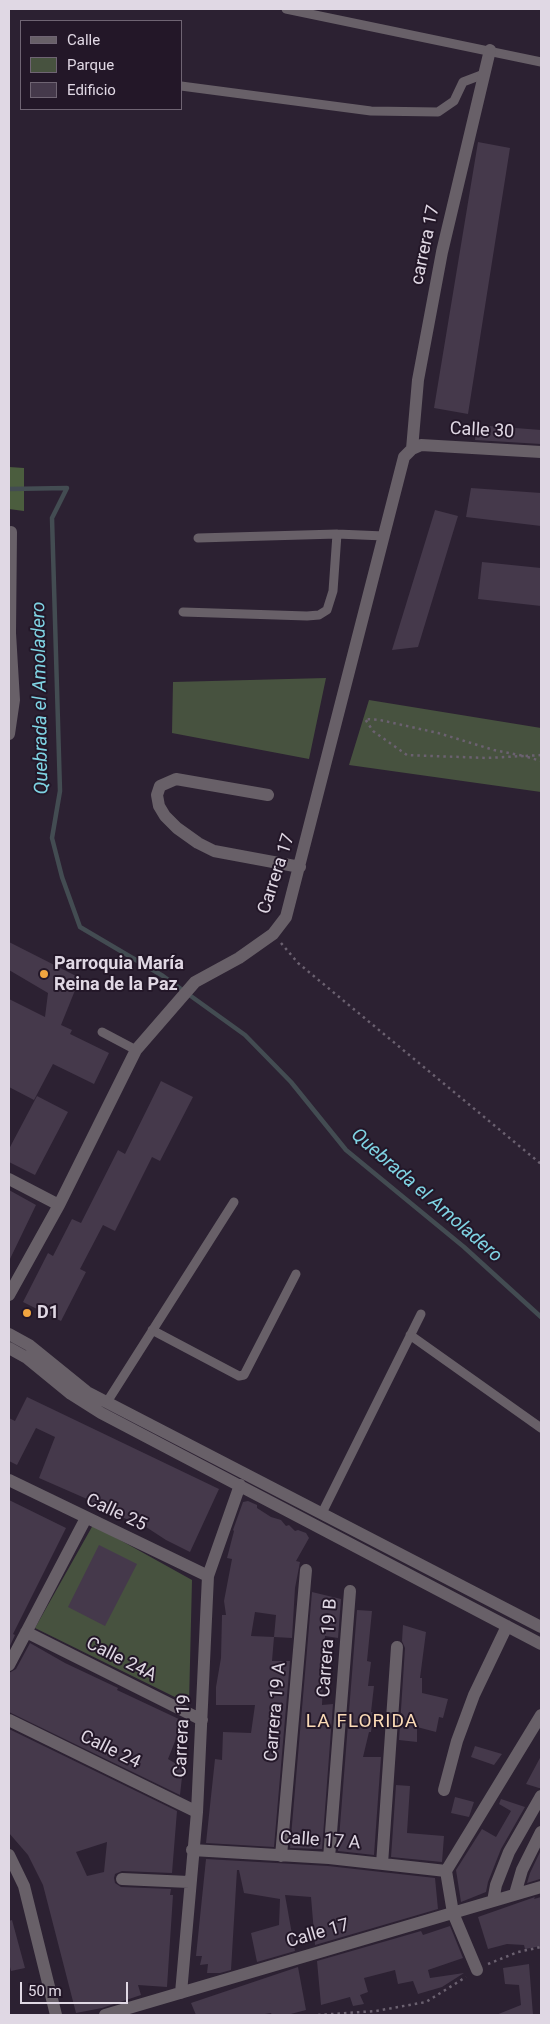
<!DOCTYPE html>
<meta charset="utf-8">
<style>
body{margin:0}
#map{position:relative;width:550px;height:2024px;overflow:hidden;background:#2c2132;font-family:Roboto,sans-serif}
canvas{display:block}
.frame{position:absolute;inset:0;border:10px solid #e0d8e4;pointer-events:none}
.legend{position:absolute;left:20px;top:20px;width:162px;height:90px;box-sizing:border-box;background:#231728;border:1px solid #6f6473;margin:0;padding:6px 9px;list-style:none;font-size:15px;color:#e0d8e4}
.legend li{display:flex;align-items:center;gap:10px;height:25px}
.legend b{width:25px;border:1px solid #6f6473}
.scale{position:absolute;left:20px;top:1982px;width:108px;height:22px;box-sizing:border-box;border:2px solid #e0d8e4;border-top:0;padding-left:6px;font-size:15px;line-height:18px;white-space:nowrap;color:#e0d8e4;-webkit-text-stroke:4px #231728;paint-order:stroke}
</style>
<div id="map">
<canvas width="550" height="2024"></canvas>
<div class="frame"></div>
<ul class="legend">
<li><b style="height:6px;background:#686068"></b>Calle</li>
<li><b style="height:14px;background:#47523f"></b>Parque</li>
<li><b style="height:14px;background:#45394b"></b>Edificio</li>
</ul>
<div class="scale">50 m</div>
</div>
<script>
const g = document.querySelector('canvas').getContext('2d');
g.lineJoin = 'round';
function paint(path, color) { g.fillStyle = color; g.fill(path, 'evenodd'); }
const toPath = rows => new Path2D(rows.map(r => 'M' + r).join(''));
function stroke(path, color, width, dash) { g.strokeStyle = color; g.lineWidth = width; g.lineCap = dash ? 'butt' : 'round'; g.setLineDash(dash || []); g.stroke(path); }
function drawText(font, color, halo, rows, align = 'center') {
  g.font = font + ' Roboto,sans-serif'; g.lineWidth = 4; g.setLineDash([]); g.textBaseline = 'middle'; g.strokeStyle = halo; g.fillStyle = color; for (const [text, x, y, turn = 0] of rows) {
    g.save(); g.translate(x, y); g.rotate((+turn || 0) * Math.PI / 180); g.textAlign = isNaN(turn) ? turn : align; if (halo) g.strokeText(text, 0, 0); g.fillText(text, 0, 0); g.restore();
  }
}
paint(toPath([
 [326,678,309,759,172,733,173,682],
 [369,700,541,728,541,792,349,765],
 [93,1525,192,1580,189,1704,35,1628]
]), '#47523f');
paint(toPath([
 [9,467,24,468,24,511,9,509]
]), '#4b5d3e');
stroke(toPath([
 [9,489,67,488,52,518,60,791,52,838,62,877,80,927,163,976,245,1035,291,1082,346,1150,464,1247,541,1317]
]), '#434c52', 4.5);
paint(toPath([
 [478,142,510,148,468,414,434,408],
 [477,425,541,430,541,444,475,440],
 [471,488,541,493,541,526,466,517],
 [435,510,458,516,418,647,392,650],
 [482,562,541,568,541,606,478,599],
 [9,942,80,978,61,1025,72,1030,70,1034,109,1053,94,1084,53,1064,34,1100,9,1087,9,999,45,1017,48,993,9,970],
 [161,1081,193,1097,160,1161,152,1157,115,1231,103,1225,80,1269,86,1272,61,1321,23,1302,48,1253,53,1256,72,1219,81,1223,118,1150,125,1154],
 [37,1096,68,1112,35,1175,9,1162,9,1149],
 [9,1190,36,1205,9,1261],
 [27,1397,219,1489,190,1552,166,1540,146,1527,102,1509,87,1499,39,1478,55,1437,36,1428,17,1465,9,1461,9,1418,15,1421],
 [9,1500,66,1528,13,1634,15,1635,9,1648],
 [248,1501,257,1505,257,1508,271,1517,281,1520,286,1526,289,1525,295,1531,298,1530,306,1533,309,1538,296,1561,300,1562,295,1588,292,1638,274,1637,272,1661,290,1661,274,1847,206,1843,215,1759,222,1760,223,1732,251,1733,255,1705,216,1705,216,1687,221,1658,222,1615,226,1615,224,1601,232,1559,227,1558,234,1531,233,1530,243,1502],
 [255,1612,276,1615,274,1637,251,1636],
 [99,1545,137,1564,105,1626,68,1607],
 [312,1592,341,1599,338,1638,325,1636,322,1705,333,1704,322,1849,290,1848],
 [357,1610,372,1611,367,1661,371,1662,368,1686,374,1686,371,1712,373,1712,371,1732,369,1732,363,1757,381,1757,374,1855,338,1851],
 [403,1625,426,1632,420,1678,422,1678,422,1693,448,1699,443,1718,439,1717,436,1732,417,1727,417,1742,399,1740,405,1648,402,1641],
 [30,1643,65,1663,118,1688,117,1690,183,1721,168,1759,183,1768,180,1795,9,1712,9,1673,16,1669],
 [9,1729,177,1811,172,1873,122,1871,115,1874,114,1878,115,1883,121,1887,171,1889,170,1895,173,1895,167,1987,138,1985,141,1995,102,2008,76,2013,43,1885,28,1855,9,1833],
 [107,1842,104,1872,87,1876,76,1852],
 [475,1746,502,1754,494,1765,471,1757],
 [541,1756,541,1788,539,1788,526,1784],
 [396,1785,410,1786,407,1833,444,1836,442,1862,391,1857],
 [455,1797,474,1802,469,1817,451,1813],
 [501,1799,525,1807,501,1849,488,1882,486,1892,461,1902,456,1870,482,1829,496,1837,511,1811,499,1804],
 [541,1850,540,1879,527,1883,530,1873],
 [206,1859,328,1866,435,1878,438,1909,315,1945,311,1897,285,1895,295,1951,257,1962,251,1933,279,1925,280,1899,244,1893,239,1870,237,1870,231,1970,220,1973,207,1973,208,1964,200,1965,202,1956,196,1956],
 [535,1897,534,1899,541,1897,541,1946,525,1949,524,1945,507,1944,488,1949,478,1917],
 [12,1920,25,1968,11,1971,9,1963,9,1921],
 [450,1926,463,1958,428,1970,430,1978,464,1973,442,1987,418,1994,413,1981,398,1984,395,1970,364,1978,368,1992,360,1995,364,2004,353,2006,350,1997,321,2005,317,1961,421,1931,423,1935],
 [529,1964,533,2015,496,2015,521,2005,519,1985,505,1984,503,1968],
 [298,1967,306,2010,287,2015,272,2015,271,2013,259,2015,196,2015,191,2003]
]), '#45394b');
stroke(toPath([
 [541,755,524,756,494,750,438,733,380,720,365,719,373,731,407,755,486,758,524,756,541,761],
 [281,943,298,963,541,1164],
 [488,1964,518,1952,541,1947],
 [318,2015,376,2011,426,2002,466,1977]
]), '#6b6170', 2.5, [2.5, 4]);
stroke(toPath([
 [286,9,541,62],
 [181,86,371,111,438,112,454,101,463,82,484,74],
 [198,538,337,534,384,536],
 [183,612,307,616,319,615,327,610,333,591,337,534],
 [102,1032,136,1050],
 [152,1330,239,1376,244,1375,296,1274],
 [410,1335,541,1428],
 [107,1402,234,1202],
 [322,1513,421,1314]
]), '#686068', 9);
stroke(toPath([
 [412,449,418,380,442,252,490,50],
 [9,633,10,633,11,532],
 [9,734,14,700,10,633],
 [268,795,176,779,160,786,157,795,159,806,165,816,177,828,198,843,214,851,300,867],
 [9,1179,59,1205],
 [9,1295,59,1205,136,1050,195,982,239,958,273,934,286,917,404,457,412,449,421,445,541,452],
 [9,1334,29,1345,87,1392,541,1627],
 [9,1348,27,1358,71,1394,101,1413,541,1644],
 [9,1480,208,1576],
 [26,1632,202,1720],
 [9,1665,86,1518],
 [9,1720,197,1812],
 [444,1790,457,1741,474,1695,507,1626],
 [192,1850,329,1858,446,1871],
 [9,1855,24,1886,56,2015],
 [281,1856,306,1570],
 [329,1858,350,1591],
 [382,1864,397,1647],
 [446,1871,541,1715],
 [446,1871,453,1913,477,1970],
 [122,1879,189,1882],
 [515,1894,522,1870,541,1832],
 [493,1901,496,1885,509,1852,541,1796],
 [181,1993,197,1812,208,1576,240,1485],
 [105,2015,541,1887]
]), '#686068', 12);
for (const [x, y, r, color] of [
 [44,974,5,"#f1a540"],
 [27,1313,5,"#f1a540"]
]) { const dot = new Path2D(); dot.arc(x, y, r, 0, 2 * Math.PI); g.fillStyle = color; g.fill(dot); stroke(dot, '#231728', 2); }
drawText('18px', '#e0d8e4', '#231728', [
 ["carrera 17",426,245,-78],
 ["Calle 30",482,431,3],
 ["Carrera 17",277,874,-72],
 ["Calle 25",116,1513,25],
 ["Carrera 19 B",328,1648,-86],
 ["Calle 24A",121,1660,27],
 ["Carrera 19 A",276,1712,-85],
 ["Carrera 19",183,1736,-87],
 ["Calle 24",110,1750,26],
 ["Calle 17 A",320,1841,4],
 ["Calle 17",318,1934,-16]
]);
drawText('bold 18px', '#e0d8e4', '#231728', [
 ["Parroquia María",54,964],
 ["Reina de la Paz",54,985],
 ["D1",37,1313]
], 'left');
drawText('italic 19px', '#7fd3e3', '#231728', [
 ["Quebrada el Amoladero",41,698,-91],
 ["Quebrada el Amoladero",426,1196,41]
]);
g.letterSpacing = '1px';
drawText('19px', '#fbdbb6', '#231728', [
 ["LA FLORIDA",362,1722]
]);
g.letterSpacing = '0px';
</script>
